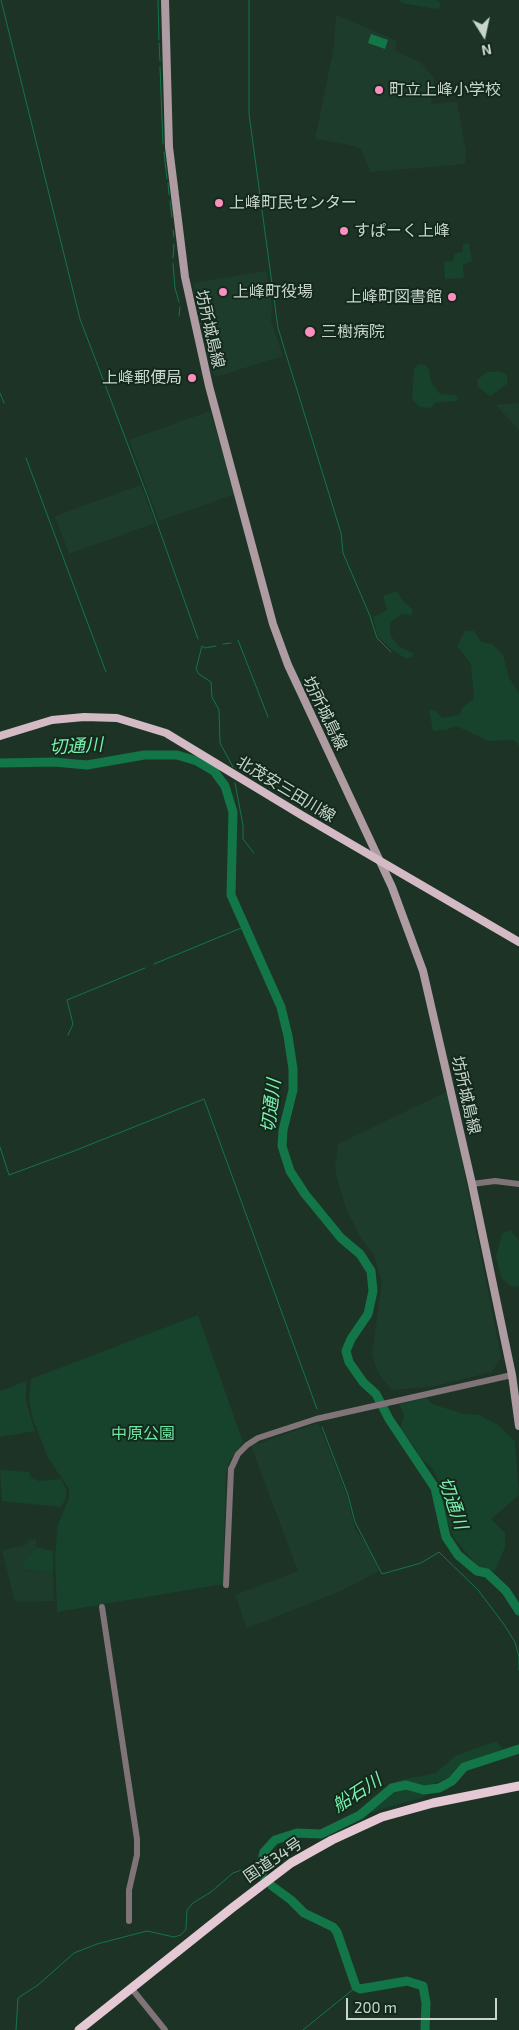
<!DOCTYPE html>
<meta charset="utf-8">
<style>
body{margin:0}
#map{position:relative;width:519px;height:2030px;overflow:hidden;background:#1d3326;font-family:"Exo 2",sans-serif}
canvas{display:block}
.north{position:absolute;left:459px;top:10px;width:50px;height:50px;-webkit-text-stroke:4px #13291c;paint-order:stroke;rotate:170deg;font-size:14px;font-weight:700;line-height:20px;text-align:center;color:#c8d5cd}
.north::after{content:'';display:block;margin:auto;width:18px;height:22px;background:#c8d5cd;clip-path:polygon(50% 0,100% 100%,50% 72%,0 100%)}
.scale{position:absolute;left:346px;top:1998px;width:151px;height:22px;box-sizing:border-box;border:2px solid #c8d5cd;border-top:0;padding-left:6px;font-size:15px;line-height:18px;white-space:nowrap;color:#c8d5cd;-webkit-text-stroke:4px #13291c;paint-order:stroke}
</style>
<div id="map">
<canvas width="519" height="2030"></canvas>
<div class="north">N</div>
<div class="scale">200 m</div>
</div>
<script>
const g = document.querySelector('canvas').getContext('2d');
g.lineJoin = 'round';
function paint(path, color) { g.fillStyle = color; g.fill(path, 'evenodd'); }
const toPath = rows => new Path2D(rows.map(r => 'M' + r).join(''));
function stroke(path, color, width, dash) { g.strokeStyle = color; g.lineWidth = width; g.lineCap = dash ? 'butt' : 'round'; g.setLineDash(dash || []); g.stroke(path); }
function drawText(font, color, halo, rows, align = 'center') {
  g.font = font + ' "Exo 2","Noto Sans JP",sans-serif'; g.lineWidth = 4; g.setLineDash([]); g.textBaseline = 'middle'; g.strokeStyle = halo; g.fillStyle = color; for (const [text, x, y, turn = 0] of rows) {
    g.save(); g.translate(x, y); g.rotate((+turn || 0) * Math.PI / 180); g.textAlign = isNaN(turn) ? turn : align; if (halo) g.strokeText(text, 0, 0); g.fillText(text, 0, 0); g.restore();
  }
}
paint(toPath([
 [336,15,397,41,395,51,420,62,434,78,431,104,457,102,466,152,465,164,371,172,361,150,355,146,315,139,334,47],
 [266,271,272,307,271,321,283,356,215,377,207,359,193,283],
 [519,403,519,430,496,405],
 [210,411,235,494,159,521,129,440],
 [141,485,155,523,69,554,55,516],
 [448,1091,501,1357,492,1372,435,1386,392,1390,378,1373,372,1354,382,1283,374,1255,361,1238,347,1211,339,1186,335,1168,338,1144],
 [318,1423,347,1496,355,1529,365,1542,379,1571,343,1590,247,1628,235,1595,298,1571,251,1446],
 [36,1539,36,1547,23,1562,25,1570,53,1572,54,1601,15,1602,2,1550,24,1546,29,1540]
]), '#1e3c2b');
paint(toPath([
 [399,0,435,0,439,1,441,6,437,9,402,3],
 [469,243,472,261,463,265,464,278,445,279,444,262,453,261,455,253,463,252,463,244],
 [419,364,425,365,429,369,431,382,440,394,455,395,458,398,456,401,436,402,431,408,419,407,412,399,414,369],
 [487,372,501,372,507,375,507,384,490,396,478,387,477,380],
 [397,591,402,600,413,610,412,615,402,614,390,622,390,635,399,647,413,653,413,656,406,659,392,650,378,637,373,617,387,610,383,596],
 [465,631,474,631,481,642,492,644,503,655,509,678,519,693,519,746,514,740,489,741,456,726,446,730,433,731,429,709,436,711,442,718,459,715,463,707,474,699,471,664,457,646],
 [510,1230,519,1240,519,1287,510,1286,501,1277,496,1256,502,1234],
 [198,1315,243,1442,229,1462,226,1474,223,1584,57,1612,55,1555,58,1524,69,1498,69,1489,48,1458,33,1419,29,1401,31,1379],
 [26,1381,26,1401,35,1431,0,1437,0,1391],
 [427,1398,432,1404,464,1414,479,1415,498,1425,515,1441,519,1495,491,1519,505,1533,505,1547,495,1571,477,1566,454,1538,443,1512,441,1485,432,1468,419,1456,413,1445,400,1429,404,1415,399,1404],
 [0,1470,29,1472,31,1478,39,1481,61,1479,66,1489,66,1498,61,1507,2,1501],
 [36,1547,53,1551,53,1572,25,1570,23,1562],
 [496,1741,503,1749,459,1765,449,1777,431,1785,424,1797,378,1810,361,1817,361,1809,397,1781,436,1773,455,1756]
]), '#17432c');
paint(toPath([
 [371,34,388,40,385,49,368,43]
]), '#127649');
stroke(toPath([
 [1,0,80,319,147,495,198,639],
 [158,0,159,40],
 [249,0,249,114,278,328,341,533,343,553,370,616,377,638,391,652],
 [159,43,160,61],
 [160,67,163,144],
 [164,152,167,179],
 [168,183,169,195],
 [170,201,172,217],
 [173,230,174,237],
 [173,258,174,244],
 [173,263,175,288,179,302],
 [179,316,180,307],
 [0,393,4,403],
 [26,458,106,672],
 [238,640,268,717],
 [223,644,231,643],
 [216,646,205,648,202,646,196,669,199,674,211,682,212,697,219,710,220,743,233,767],
 [235,783,243,825,243,839,254,853],
 [154,964,246,926],
 [68,1035,73,1024,67,1000,145,968],
 [0,1147,9,1175,74,1151,204,1099,317,1409],
 [322,1427,348,1495,355,1522,382,1574,421,1563,439,1552,478,1590,503,1623,515,1642,519,1657,519,1670],
 [16,2030,18,1998,38,1985,74,1953,97,1944,147,1931,174,1937,181,1935,186,1929,187,1910,193,1903,211,1892,233,1873,261,1863],
 [303,2030,356,1987]
]), '#127649', 1);
stroke(toPath([
 [0,763,54,762,87,765,144,755,177,755,197,761,214,771,225,786,233,812,231,895,281,1007,288,1036,293,1069,293,1090,283,1130,282,1146,290,1171,305,1194,341,1238,360,1254,371,1271,373,1291,368,1314,351,1339,346,1351,349,1362,363,1382,376,1394,389,1419,435,1488,446,1537,458,1555,477,1571,487,1573,506,1591,519,1611],
 [262,1875,260,1868,264,1852,275,1840,297,1833,321,1834,360,1815,392,1788,406,1785,424,1790,439,1788,452,1781,464,1767,519,1749],
 [272,1886,291,1900,304,1913,333,1927,337,1932,356,1987,360,1989,407,1981,423,1986,426,2003,425,2030]
]), '#127649', 9);
stroke(toPath([
 [472,1184,495,1181,519,1184],
 [226,1585,231,1469,238,1454,247,1445,258,1438,316,1419,512,1375],
 [102,1607,137,1839,137,1855,129,1890,129,1921],
 [132,1989,165,2030]
]), '#807479', 6);
stroke(toPath([
 [165,0,169,147,185,277,209,386,273,624,288,665,392,887,423,971,472,1184,512,1375,519,1426]
]), '#af9ca3', 8);
stroke(toPath([
 [0,736,52,720,84,717,117,718,166,733,303,816,519,942]
]), '#d4bac4', 8);
stroke(toPath([
 [79,2030,232,1908,291,1863,332,1840,382,1817,433,1803,519,1786]
]), '#e4c8d3', 9);
for (const [x, y, r, color] of [
 [379,90,5,"#fd8ec0"],
 [219,203,5,"#fd8ec0"],
 [344,231,5,"#fd8ec0"],
 [223,292,5,"#fd8ec0"],
 [452,297,5,"#fd8ec0"],
 [310,332,6,"#fd8ec0"],
 [192,378,5,"#fd8ec0"]
]) { const dot = new Path2D(); dot.arc(x, y, r, 0, 2 * Math.PI); g.fillStyle = color; g.fill(dot); stroke(dot, '#13291c', 2); }
drawText('16px', '#c8d5cd', '#13291c', [
 ["町立上峰小学校",389,90],
 ["上峰町民センター",229,203],
 ["すぱーく上峰",354,231],
 ["上峰町役場",233,292],
 ["上峰町図書館",442,297,"right"],
 ["三樹病院",321,332],
 ["上峰郵便局",182,378,"right"]
], 'left');
drawText('16px', '#c8d5cd', '#13291c', [
 ["坊所城島線",210,329,77],
 ["坊所城島線",325,713,64],
 ["北茂安三田川線",286,789,31],
 ["坊所城島線",466,1095,77],
 ["国道34号",273,1860,-34]
]);
drawText('16px', '#6ee4a3', '#13291c', [
 ["中原公園",143,1434]
]);
drawText('italic 18px', '#7bf1af', '#13291c', [
 ["切通川",76,746,-3],
 ["切通川",271,1106,-83],
 ["切通川",453,1503,71],
 ["船石川",357,1793,-33]
]);
</script>
